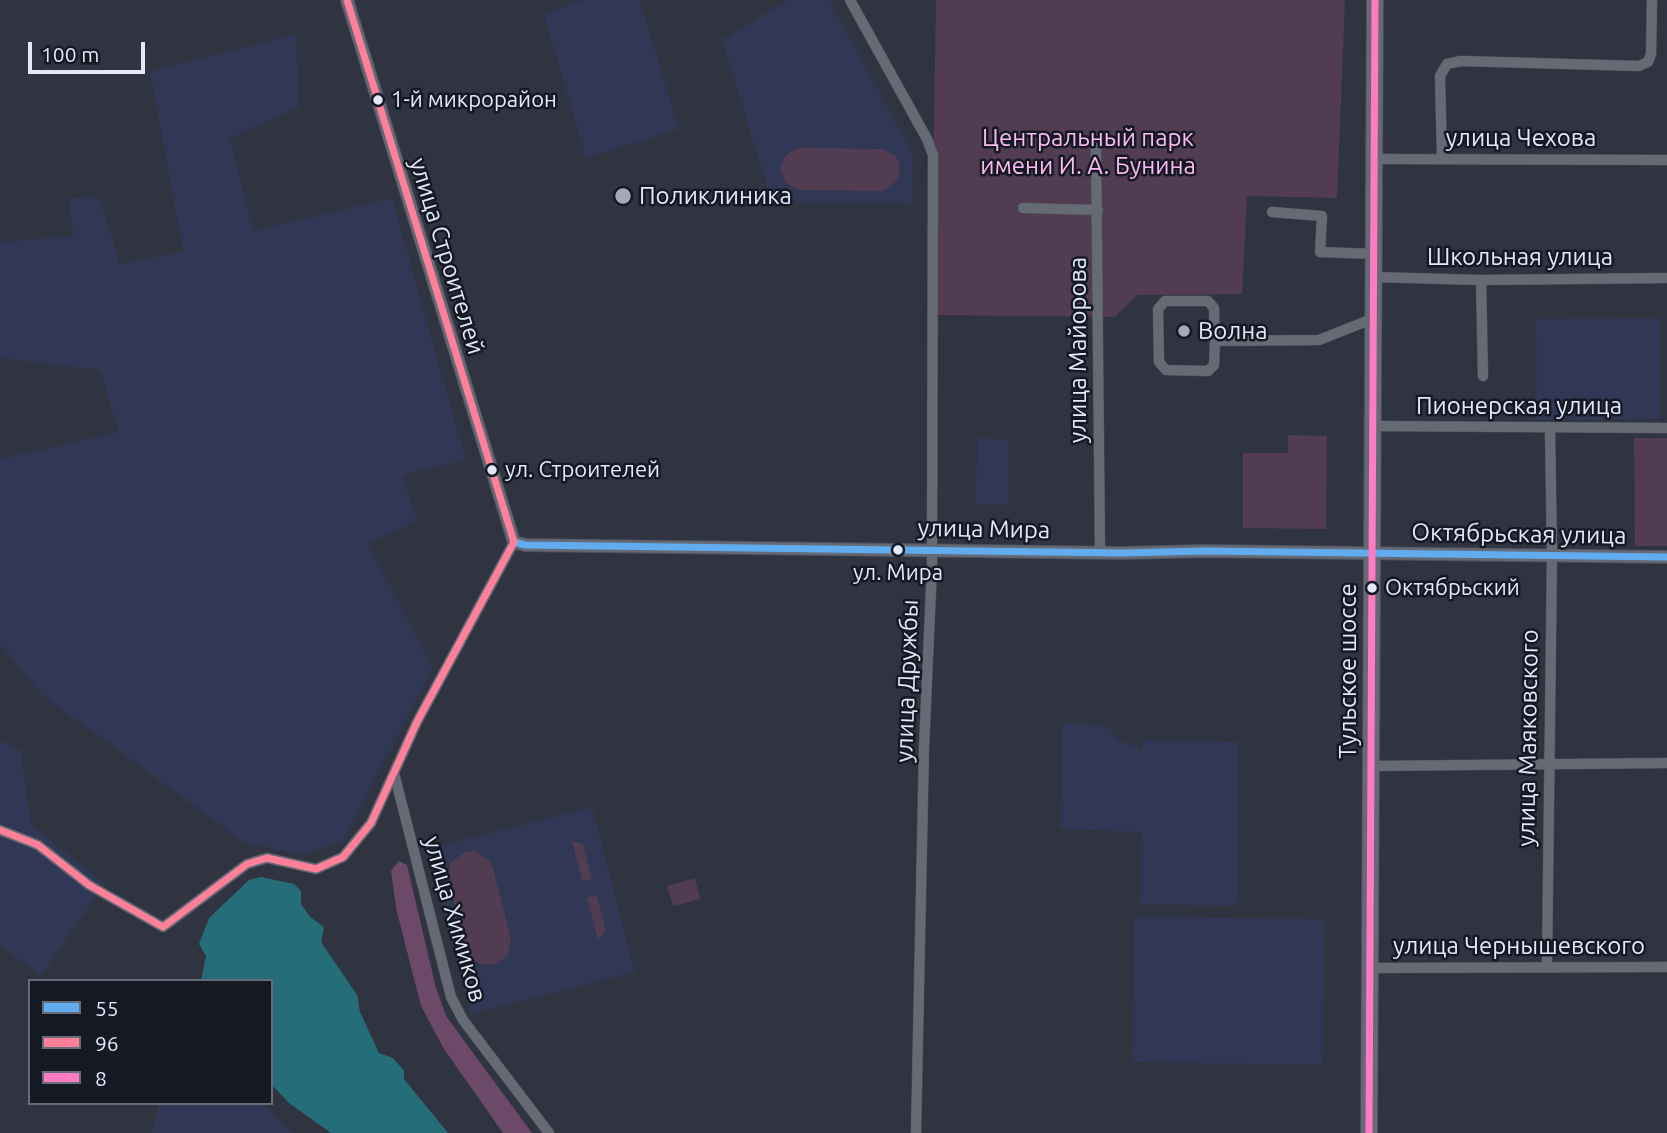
<!DOCTYPE html>
<meta charset="utf-8">
<style>
body{margin:0}
#map{position:relative;width:1667px;height:1133px;overflow:hidden;background:#303441;font-family:Ubuntu,sans-serif}
canvas{display:block}
.legend{position:absolute;left:28px;top:979px;width:245px;height:126px;box-sizing:border-box;background:#151924;border:2px solid #676c79;margin:0;padding:9px 12px;list-style:none;font-size:21px;color:#e3e8f9}
.legend li{display:flex;align-items:center;gap:14px;height:35px}
.legend b{width:35px;border:2px solid #676c79}
.scale{position:absolute;left:28px;top:42px;width:117px;height:32px;box-sizing:border-box;border:4px solid #e3e8f9;border-top:0;padding-left:9px;font-size:21px;line-height:24px;white-space:nowrap;color:#e3e8f9;-webkit-text-stroke:5px #151924;paint-order:stroke}
</style>
<div id="map">
<canvas width="1667" height="1133"></canvas>
<ul class="legend">
<li><b style="height:9px;background:#60acee"></b>55</li>
<li><b style="height:9px;background:#ff8098"></b>96</li>
<li><b style="height:9px;background:#fe7ac1"></b>8</li>
</ul>
<div class="scale">100 m</div>
</div>
<script>
const g = document.querySelector('canvas').getContext('2d');
g.lineJoin = 'round';
function paint(path, color) { g.fillStyle = color; g.fill(path, 'evenodd'); }
const toPath = rows => new Path2D(rows.map(r => 'M' + r).join(''));
function stroke(path, color, width, dash) { g.strokeStyle = color; g.lineWidth = width; g.lineCap = dash ? 'butt' : 'round'; g.setLineDash(dash || []); g.stroke(path); }
function drawText(font, color, halo, rows, align = 'center') {
  g.font = font + ' Ubuntu,sans-serif'; g.lineWidth = 5; g.setLineDash([]); g.textBaseline = 'middle'; g.strokeStyle = halo; g.fillStyle = color; for (const [text, x, y, turn = 0] of rows) {
    g.save(); g.translate(x, y); g.rotate((+turn || 0) * Math.PI / 180); g.textAlign = isNaN(turn) ? turn : align; if (halo) g.strokeText(text, 0, 0); g.fillText(text, 0, 0); g.restore();
  }
}
paint(toPath([
 [583,0,640,0,679,129,586,158,544,14],
 [787,0,829,0,912,152,912,204,772,202,722,40],
 [296,34,299,107,230,138,254,231,392,198,466,460,402,475,418,521,368,543,433,668,343,841,301,855,244,842,41,694,0,644,0,459,119,432,100,370,0,358,0,242,73,236,69,198,99,197,120,264,183,251,150,71],
 [1660,318,1660,419,1537,420,1536,319],
 [978,438,1009,440,1008,504,975,504],
 [1063,723,1106,725,1120,741,1142,750,1142,740,1239,742,1237,906,1140,904,1141,832,1060,829],
 [0,740,21,751,31,825,105,883,41,976,0,945],
 [592,807,635,972,470,1014,428,849],
 [1134,917,1325,919,1323,1065,1132,1062],
 [160,1103,261,1103,293,1133,151,1133]
]), '#303855');
paint(toPath([
 [936,0,1345,0,1337,198,1247,196,1242,294,1137,295,1115,317,937,315,932,249],
 [799,148,882,149,895,156,899,163,899,178,883,191,799,190,786,183,780,169,786,155],
 [1288,435,1327,436,1326,529,1243,528,1243,453,1288,453],
 [1634,438,1667,438,1667,546,1635,546],
 [572,841,583,844,592,879,582,881],
 [474,851,490,861,493,869,511,938,508,955,495,965,477,963,466,950,448,881,450,863,465,852],
 [695,878,700,899,673,906,667,886],
 [597,895,606,931,598,939,587,898]
]), '#523c51');
paint(toPath([
 [399,861,407,865,436,988,446,1016,532,1133,503,1133,444,1049,421,1006,396,908,391,871]
]), '#6c4969');
paint(toPath([
 [261,877,294,884,301,891,301,904,310,917,324,927,321,942,357,995,360,1012,379,1053,393,1058,404,1071,404,1079,448,1133,331,1133,289,1103,271,1084,271,981,201,981,206,956,199,944,209,918,249,880]
]), '#256e79');
const minor = toPath([
 [850,0,927,139,933,155,932,567,924,747,916,1133],
 [1096,148,1100,552],
 [1442,158,1440,76,1447,64,1461,61,1639,66,1648,62,1651,54,1652,0],
 [1375,159,1667,160],
 [1023,208,1098,210],
 [1272,212,1322,216,1320,252,1374,254],
 [1373,277,1481,280,1667,278],
 [1481,280,1483,376],
 [1215,341,1214,308,1208,301,1165,301,1158,309,1159,362,1166,370,1208,371,1214,365,1215,341,1319,340,1372,319],
 [1370,426,1667,428],
 [1370,766,1667,763],
 [394,773,451,997,463,1020,549,1133],
 [0,830,38,845,89,885,163,927,247,864,267,858,316,869,343,857,371,823,417,722,514,542],
 [1547,965,1552,555,1550,428],
 [1371,968,1667,967]
]);
const tertiary = toPath([
 [347,0,514,542,525,545,1122,553,1205,551,1667,557]
]);
const primary = toPath([
 [1369,1133,1375,0]
]);
stroke(minor, '#4e515e', 11);
stroke(tertiary, '#4e515e', 14);
stroke(primary, '#4e515e', 18);
stroke(minor, '#666a75', 10);
stroke(tertiary, '#666a75', 12);
stroke(primary, '#676976', 16);
stroke(toPath([
 [514,542,525,545,1122,553,1205,551,1667,557]
]), '#60acee', 7);
stroke(toPath([
 [0,830,38,845,89,885,163,927,247,864,267,858,316,869,343,857,371,823,417,722,514,542,347,0]
]), '#ff8098', 7);
stroke(toPath([
 [1369,1133,1375,0]
]), '#fe7ac1', 7);
for (const [x, y, r, color] of [
 [378,100,6,"#e3e8f9"],
 [623,196,9,"#a4a9b9"],
 [1184,331,7,"#a4a9b9"],
 [492,470,6,"#e3e8f9"],
 [898,550,6,"#e3e8f9"],
 [1372,588,6,"#e3e8f9"]
]) { const dot = new Path2D(); dot.arc(x, y, r, 0, 2 * Math.PI); g.fillStyle = color; g.fill(dot); stroke(dot, '#151924', 2.5); }
drawText('22px', '#e3e8f9', '#151924', [
 ["1-й микрорайон",391,100],
 ["ул. Строителей",505,470],
 ["ул. Мира",898,573,"center"],
 ["Октябрьский",1385,588]
], 'left');
drawText('24px', '#fdb9f2', '#151924', [
 ["Центральный парк",1088,138],
 ["имени И. А. Бунина",1088,166]
]);
drawText('24px', '#e3e8f9', '#151924', [
 ["улица Чехова",1521,138],
 ["улица Строителей",447,256,73],
 ["Школьная улица",1520,257],
 ["улица Майорова",1078,350,-90],
 ["Пионерская улица",1519,406],
 ["улица Мира",984,529,1],
 ["Октябрьская улица",1519,534,1],
 ["Тульское шоссе",1348,671,-90],
 ["улица Дружбы",907,681,-88],
 ["улица Маяковского",1528,738,-89],
 ["улица Химиков",455,919,74],
 ["улица Чернышевского",1519,946]
]);
drawText('24px', '#e3e8f9', '#151924', [
 ["Поликлиника",639,196],
 ["Волна",1198,331]
], 'left');
</script>
